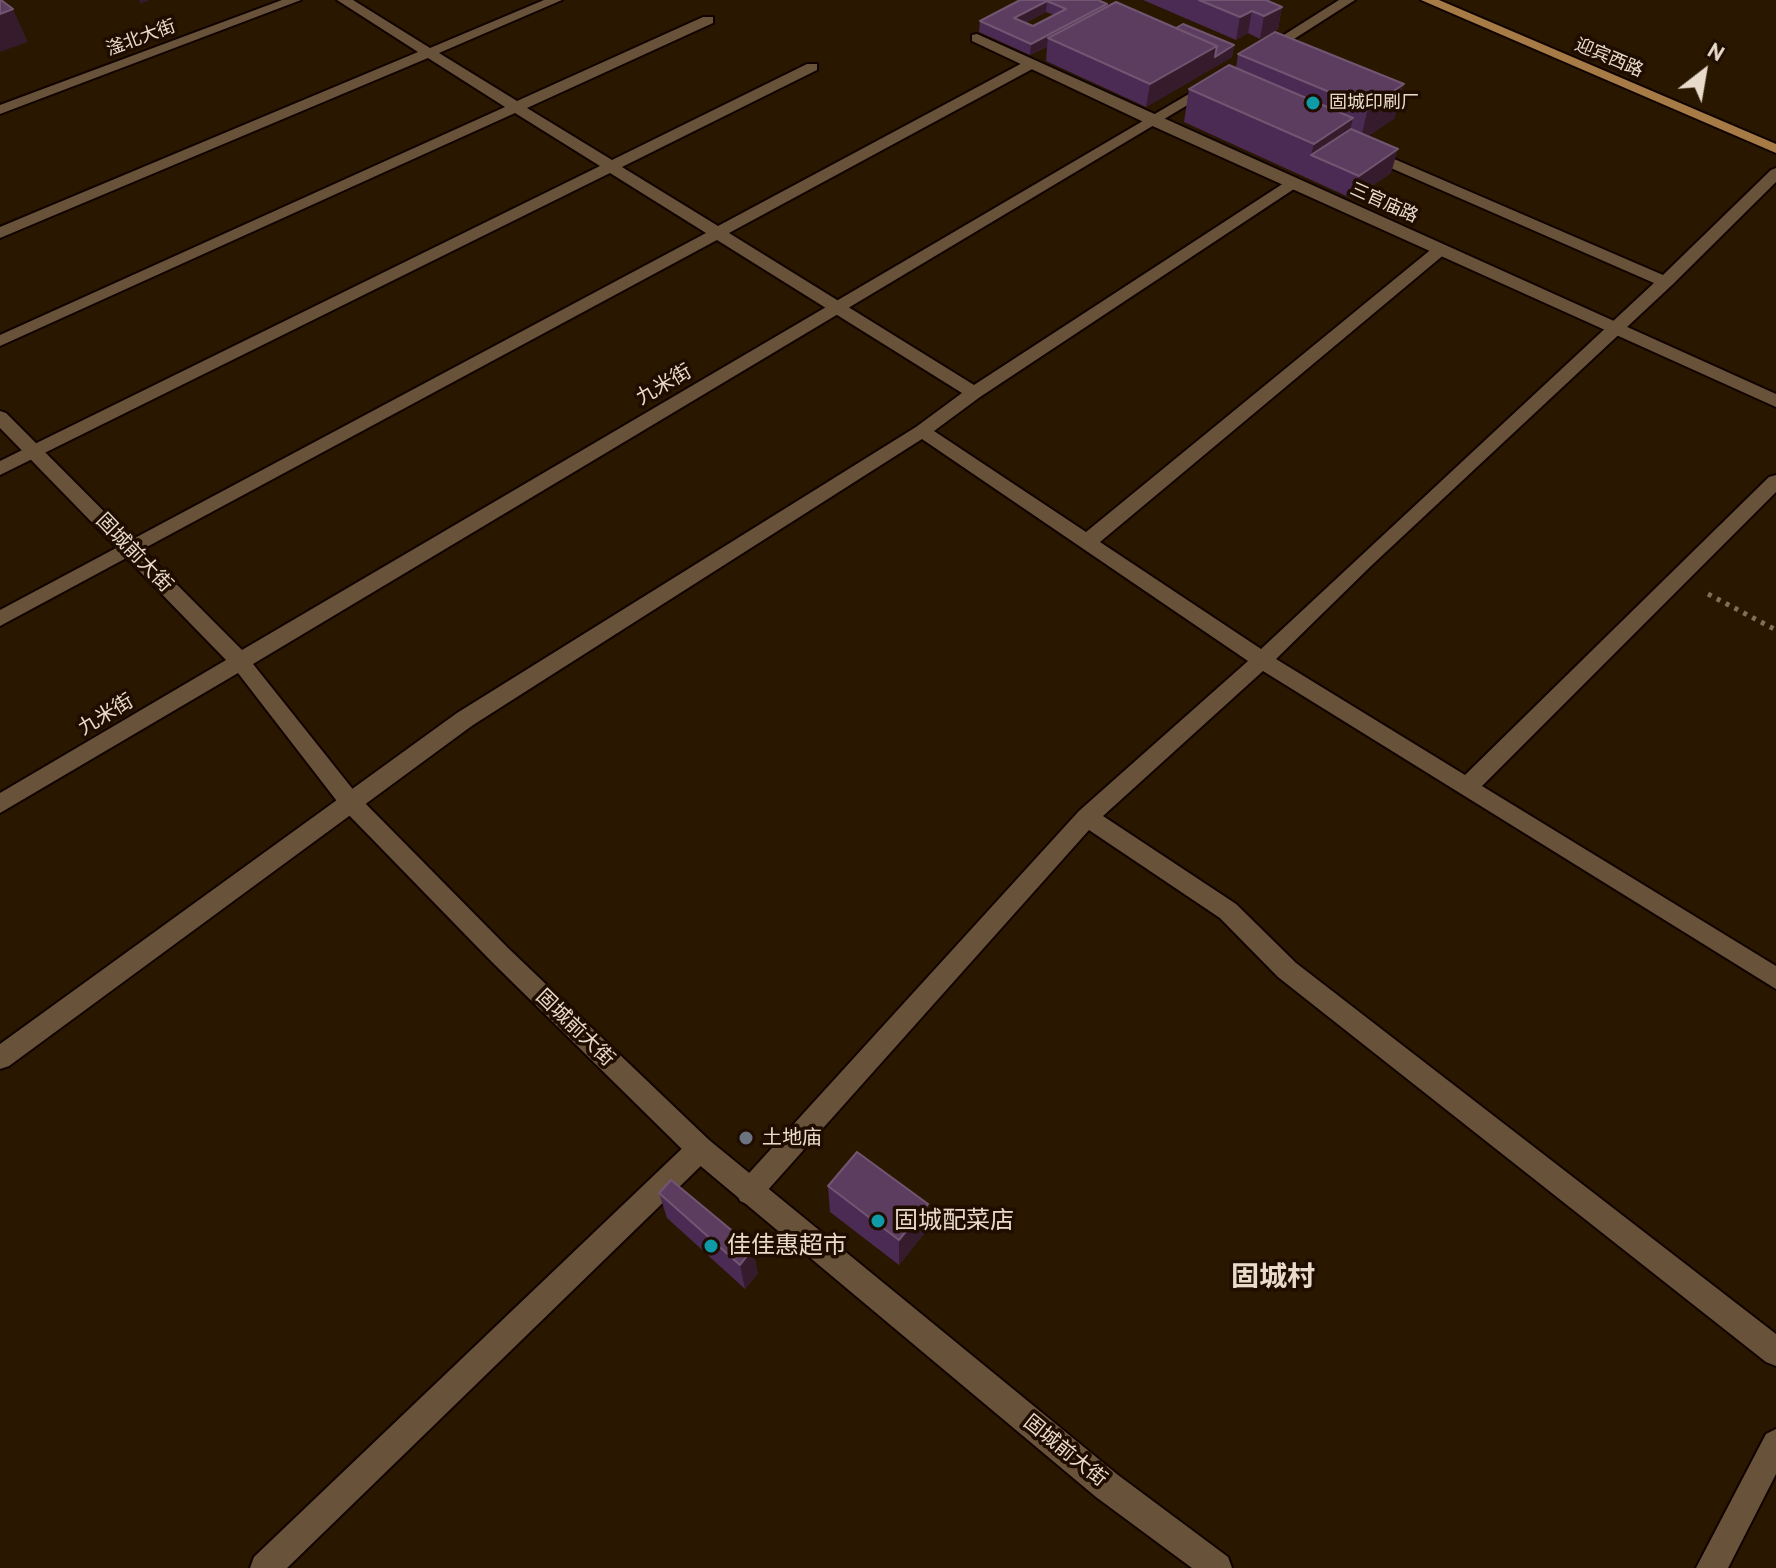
<!DOCTYPE html>
<meta charset="utf-8">
<style>
body{margin:0}
#map{position:relative;width:1776px;height:1568px;overflow:hidden;background:#291700;font-family:"PT Sans",sans-serif}
canvas{display:block}
.north{position:absolute;left:1664px;top:32px;width:80px;height:80px;-webkit-text-stroke:6px #1f0d00;paint-order:stroke;rotate:31deg;font-size:22px;font-weight:700;line-height:32px;text-align:center;color:#e8dbcc}
.north::after{content:'';display:block;margin:auto;width:28px;height:36px;background:#e8dbcc;clip-path:polygon(50% 0,100% 100%,50% 72%,0 100%)}
</style>
<div id="map">
<canvas width="1776" height="1568"></canvas>
<div class="north">N</div>
</div>
<script>
const g = document.querySelector('canvas').getContext('2d');
g.lineJoin = 'round';
const toPath = rows => new Path2D(rows.map(r => 'M' + r).join(''));
function stroke(path, color, width, dash) { g.strokeStyle = color; g.lineWidth = width; g.lineCap = dash ? 'butt' : 'round'; g.setLineDash(dash || []); g.stroke(path); }
function paint(path, color) { g.fillStyle = color; g.fill(path, 'evenodd'); }
function drawText(font, color, halo, rows, align = 'center') {
  g.font = font + ' "PT Sans","Noto Sans SC",sans-serif'; g.lineWidth = 7; g.setLineDash([]); g.textBaseline = 'middle'; g.strokeStyle = halo; g.fillStyle = color; for (const [text, x, y, turn = 0] of rows) {
    g.save(); g.translate(x, y); g.rotate((+turn || 0) * Math.PI / 180); g.textAlign = isNaN(turn) ? turn : align; if (halo) g.strokeText(text, 0, 0); g.fillText(text, 0, 0); g.restore();
  }
}
const service = toPath([
 [282,0,301,0,0,114,0,105,282,0],
 [337,0,353,0,430,48,544,0,562,0,439,53,517,101,703,17,713,17,713,23,527,108,612,160,807,64,817,64,817,70,622,167,718,226,1026,61,1036,61,1036,67,729,233,974,385,1287,181,1297,181,1297,187,980,397,934,431,1086,532,1434,247,1446,247,1446,253,1100,542,1261,649,1654,283,1361,155,1361,149,1371,149,1663,275,1771,170,1776,168,1776,182,1672,285,1372,565,1276,659,1465,775,1769,477,1776,475,1776,492,1482,786,1776,966,1776,989,1263,671,1103,816,1236,904,1296,963,1776,1334,1776,1366,1766,1362,1278,977,1220,918,1089,830,758,1201,749,1205,740,1201,736,1192,740,1183,1079,811,1248,661,922,439,473,725,9,1066,0,1069,0,1044,457,713,916,427,962,393,717,240,0,626,0,610,706,233,610,173,0,475,0,461,600,166,515,113,0,346,0,335,505,107,428,58,0,238,0,227,418,52,337,0],
 [700,1137,709,1140,713,1149,709,1158,287,1568,250,1568,254,1557,691,1140,700,1137],
 [1776,1429,1776,1474,1728,1568,1696,1568,1766,1434,1776,1429]
]);
const minor = toPath([
 [977,34,1776,394,1776,407,1148,124,972,41,972,35,977,34]
]);
const tertiary = toPath([
 [1339,0,1355,0,1269,55,1257,52,1339,0],
 [1211,81,1218,85,1216,88,253,664,359,797,508,948,709,1140,1118,1475,1228,1557,1232,1568,1192,1568,1096,1497,691,1158,492,962,343,809,238,673,0,813,0,793,226,660,0,428,0,411,6,413,242,650,1211,81]
]);
const primary = toPath([
 [1421,0,1439,0,1776,144,1776,153,1421,0]
]);
stroke(service, '#110300', 4);
stroke(minor, '#110300', 4);
stroke(tertiary, '#110300', 4);
stroke(primary, '#110300', 4);
stroke(toPath([
 [1708,594,1776,630]
]), '#7f6f5b', 5, [4, 6]);
paint(service, '#685239');
paint(minor, '#685239');
paint(tertiary, '#685239');
paint(primary, '#a67b46');
paint(toPath([
 [1020,0,1107,4,1107,6,1234,45,1232,57,1146,107,1046,61,1047,47,1030,55,979,32,980,21],
 [1046,12,1054,15,1033,26,1025,23],
 [1143,0,1266,0,1282,7,1278,29,1260,39,1248,33,1236,40],
 [1238,54,1395,118,1368,136,1391,173,1353,199,1184,122,1189,89,1236,68],
 [828,1186,927,1230,899,1265,830,1212],
 [659,1193,758,1273,745,1289,667,1218]
]), '#4b2a53');
paint(toPath([
 [139,0,150,0,140,4],
 [1047,1,1046,12,1013,29,1014,18],
 [1107,4,1106,15,1048,38,1047,47,1030,55,1031,44],
 [1282,7,1278,29,1260,39,1264,16],
 [13,9,28,42,0,52,0,14],
 [1252,11,1248,33,1236,40,1240,17],
 [1234,45,1232,57,1146,107,1150,84,1217,46],
 [1404,84,1395,118,1360,142,1368,108],
 [1353,118,1345,152,1311,155,1314,144],
 [1398,149,1391,173,1353,199,1359,176],
 [928,1204,927,1230,899,1265,899,1240],
 [753,1248,758,1273,745,1289,740,1265]
]), '#361b2c');
const building = toPath([
 [0,0,1,0,13,9,0,14,0,0],
 [1020,0,1098,0,1107,4,1031,44,980,21,1020,0],
 [1047,1,1066,9,1033,26,1014,18,1047,1],
 [1199,0,1266,0,1282,7,1264,16,1252,11,1240,17,1199,0],
 [1116,2,1217,46,1150,84,1048,38,1116,2],
 [1183,24,1234,45,1215,57,1217,46,1176,28,1183,24],
 [1275,32,1404,84,1368,108,1238,54,1275,32],
 [1229,65,1353,118,1314,144,1189,89,1229,65],
 [1351,129,1398,149,1359,176,1311,155,1351,129],
 [857,1152,928,1204,899,1240,828,1186,857,1152],
 [671,1180,753,1248,740,1265,659,1193,671,1180]
]);
paint(building, '#5c3d60');
stroke(building, '#725671', 2);
for (const [x, y, r, color] of [
 [1313,103,8,"#0f9aa8"],
 [746,1138,8,"#6b7280"],
 [878,1221,8,"#0f9aa8"],
 [711,1246,8,"#0f9aa8"]
]) { const dot = new Path2D(); dot.arc(x, y, r, 0, 2 * Math.PI); g.fillStyle = color; g.fill(dot); stroke(dot, '#1f0d00', 3); }
drawText('18px', '#e8dbcc', '#1f0d00', [
 ["滏北大街",141,38,-20],
 ["迎宾西路",1609,58,23],
 ["三官庙路",1384,203,24]
]);
drawText('18px', '#e8dbcc', '#1f0d00', [
 ["固城印刷厂",1329,103]
], 'left');
drawText('20px', '#e8dbcc', '#1f0d00', [
 ["九米街",664,385,-30],
 ["固城前大街",134,553,46],
 ["九米街",106,715,-31],
 ["固城前大街",575,1028,44],
 ["固城前大街",1065,1451,39]
]);
drawText('20px', '#e8dbcc', '#1f0d00', [
 ["土地庙",762,1138]
], 'left');
drawText('24px', '#e8dbcc', '#1f0d00', [
 ["固城配菜店",894,1221],
 ["佳佳惠超市",727,1246]
], 'left');
drawText('bold 28px', '#e8dbcc', '#1f0d00', [
 ["固城村",1273,1278]
]);
</script>
